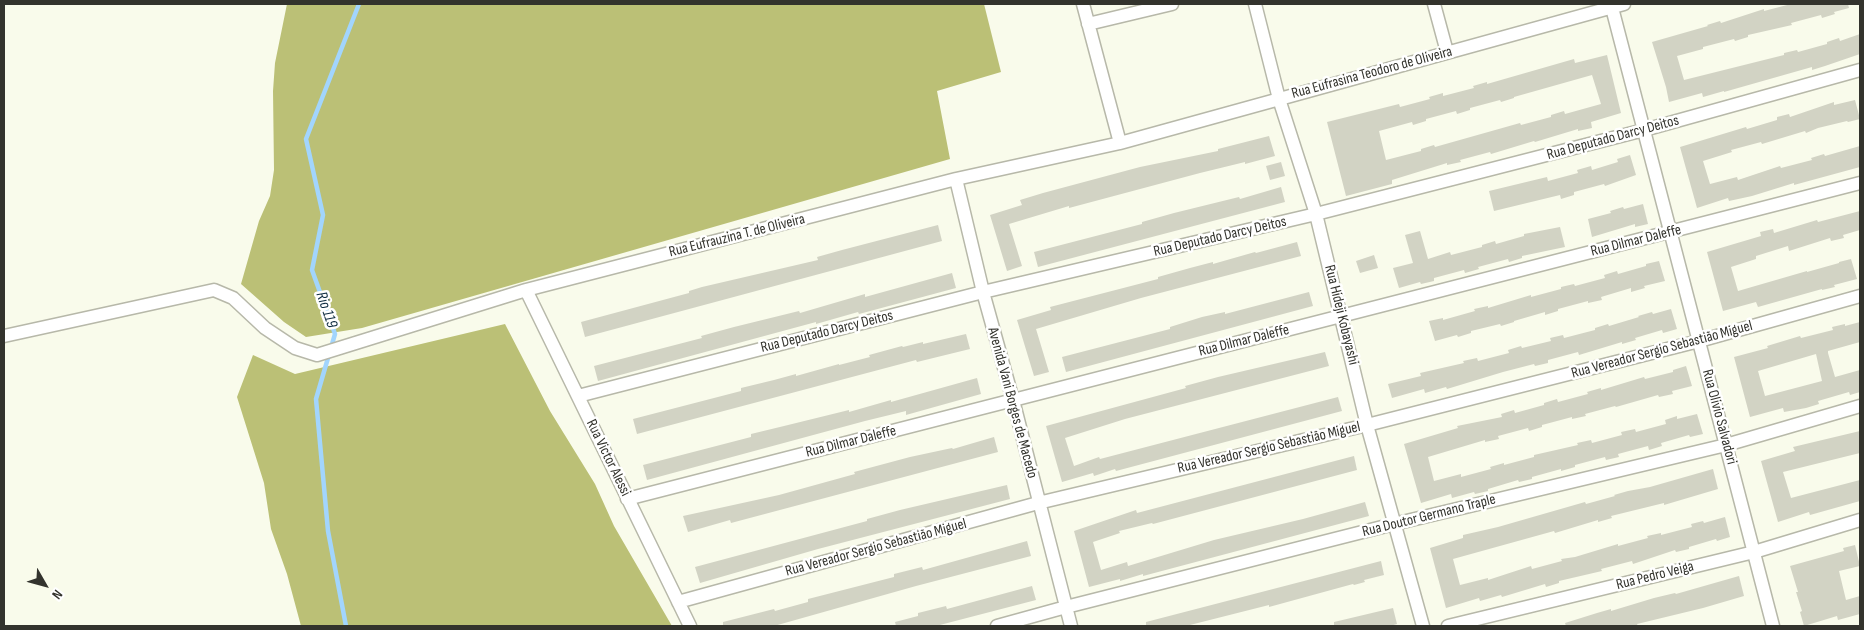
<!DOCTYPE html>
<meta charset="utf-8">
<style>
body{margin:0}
#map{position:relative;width:1864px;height:630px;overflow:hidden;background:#f9fbeb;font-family:"Sofia Sans Condensed",sans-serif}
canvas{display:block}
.frame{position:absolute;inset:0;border:5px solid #33332d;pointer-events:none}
.north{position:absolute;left:20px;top:560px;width:50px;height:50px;-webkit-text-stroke:4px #fff;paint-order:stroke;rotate:128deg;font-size:14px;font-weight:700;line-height:20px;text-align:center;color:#33332d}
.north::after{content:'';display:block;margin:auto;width:18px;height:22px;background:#33332d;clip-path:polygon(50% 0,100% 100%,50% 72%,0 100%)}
</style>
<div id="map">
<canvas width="1864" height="630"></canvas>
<div class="frame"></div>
<div class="north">N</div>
</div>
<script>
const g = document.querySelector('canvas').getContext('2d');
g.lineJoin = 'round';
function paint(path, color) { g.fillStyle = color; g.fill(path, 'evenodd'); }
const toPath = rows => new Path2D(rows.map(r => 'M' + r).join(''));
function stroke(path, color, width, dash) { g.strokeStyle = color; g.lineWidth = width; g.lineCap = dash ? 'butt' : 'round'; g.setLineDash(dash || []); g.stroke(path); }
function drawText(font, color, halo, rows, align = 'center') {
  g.font = font + ' "Sofia Sans Condensed",sans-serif'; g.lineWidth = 5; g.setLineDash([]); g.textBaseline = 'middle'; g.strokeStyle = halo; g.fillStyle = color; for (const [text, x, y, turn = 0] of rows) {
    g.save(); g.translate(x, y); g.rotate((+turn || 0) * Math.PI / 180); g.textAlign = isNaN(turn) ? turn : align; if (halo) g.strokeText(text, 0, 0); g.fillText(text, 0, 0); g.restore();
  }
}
paint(toPath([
 [287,4,984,4,1001,72,937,91,950,159,362,328,306,337,284,322,241,284,259,221,270,196,274,170,273,91,275,63],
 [505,324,550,411,595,484,614,526,672,626,301,626,287,574,271,529,264,483,237,397,253,355,295,374]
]), '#bbc076');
stroke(toPath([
 [346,626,328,531,316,399,335,334,312,270,323,215,306,139,359,4]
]), '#a2d5fd', 4.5);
paint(toPath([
 [1791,4,1848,4,1849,8,1834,12,1835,14,1822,18,1821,15,1791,23,1792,25,1748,35,1748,37,1735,41,1734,39,1703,47,1703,49,1677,56,1684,80,1784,55,1784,53,1797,50,1798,52,1827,44,1827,42,1839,38,1840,41,1860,34,1860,54,1825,66,1812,70,1812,67,1724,92,1724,91,1703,97,1702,93,1669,102,1666,87,1652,42,1708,26,1707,25,1720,21,1721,23,1764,9,1764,11],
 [1607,55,1621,113,1591,122,1592,128,1578,131,1578,129,1535,142,1534,141,1491,154,1490,152,1460,160,1461,162,1447,165,1447,163,1392,180,1392,184,1346,196,1327,122,1399,104,1400,107,1430,99,1429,97,1443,93,1443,96,1474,88,1473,86,1487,82,1487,84,1574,59,1575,63],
 [1592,75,1601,104,1565,114,1564,111,1551,115,1551,117,1521,125,1520,123,1435,147,1434,145,1421,149,1421,151,1386,160,1379,131,1412,122,1413,125,1426,121,1426,119,1456,111,1457,114,1470,110,1470,108,1500,100,1501,102,1514,98,1514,97],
 [1855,100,1860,119,1848,122,1847,121,1818,128,1806,133,1805,131,1762,144,1761,142,1731,150,1732,152,1703,161,1710,184,1737,177,1738,180,1780,166,1781,168,1812,160,1811,158,1824,154,1825,156,1860,146,1860,167,1794,185,1794,183,1752,196,1729,201,1728,198,1697,208,1680,147,1746,127,1747,129,1777,120,1777,117,1789,114,1790,117,1834,102,1834,105],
 [1269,136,1275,156,1245,164,1245,162,1200,173,1069,208,1069,206,1009,224,1022,266,1007,271,990,215,1022,205,1020,200,1043,193,1140,167,1218,151,1218,149],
 [1630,155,1636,175,1605,186,1604,184,1574,192,1574,195,1561,199,1560,195,1494,211,1489,191,1547,177,1548,181,1578,173,1577,170,1591,166,1592,170,1618,162,1617,159],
 [1281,162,1285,176,1270,180,1266,166],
 [1281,187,1285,202,1038,267,1034,252,1142,224,1142,222,1174,213,1239,197,1240,199],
 [1643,204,1648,224,1635,227,1635,224,1592,237,1588,219,1611,213,1610,211,1623,207,1624,209],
 [1860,211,1860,230,1843,235,1844,238,1831,241,1830,238,1789,251,1788,246,1756,256,1756,259,1731,267,1738,291,1807,271,1807,272,1839,263,1839,262,1851,259,1857,279,1834,285,1835,287,1822,290,1822,289,1758,307,1756,302,1723,311,1707,252,1761,236,1760,232,1773,229,1774,233,1817,220,1818,222],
 [938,225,942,241,585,337,581,322,689,293,689,291,702,287,818,260,817,257,842,250],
 [1560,227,1565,247,1522,256,1522,258,1509,262,1508,259,1478,267,1479,269,1465,273,1464,270,1434,278,1434,281,1421,284,1420,282,1399,288,1393,268,1413,263,1405,235,1420,231,1428,259,1450,252,1451,255,1482,247,1482,245,1495,241,1496,244,1524,236,1524,234],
 [1297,242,1301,256,1141,298,1036,329,1049,372,1034,376,1017,320,1051,310,1050,307,1158,279,1158,277,1190,268,1213,262,1213,264,1255,252,1256,253],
 [1374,255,1378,268,1360,273,1356,261],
 [1659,261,1665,281,1644,286,1645,288,1631,292,1631,288,1601,297,1602,300,1588,303,1588,301,1558,309,1558,311,1545,315,1545,312,1514,321,1514,322,1501,326,1500,324,1471,331,1471,333,1458,337,1457,335,1435,341,1429,321,1443,318,1443,320,1475,311,1474,309,1488,306,1488,308,1531,295,1531,297,1561,289,1561,287,1574,284,1575,286,1605,278,1604,275,1617,271,1618,274,1646,266,1646,264],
 [952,273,956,288,859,314,858,312,816,324,816,322,598,381,594,366,702,338,701,336,734,327,799,311,800,313,865,294,865,297],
 [1309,292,1313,306,1066,372,1062,357,1170,329,1170,327,1202,317,1225,312,1225,314],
 [1671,309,1677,329,1663,333,1662,330,1635,338,1636,340,1622,344,1622,342,1579,355,1578,352,1548,360,1548,363,1535,366,1534,364,1503,372,1447,389,1446,387,1425,393,1424,389,1392,398,1388,384,1421,376,1420,373,1464,363,1463,361,1477,358,1478,361,1509,353,1508,350,1521,346,1522,348,1551,341,1550,338,1563,335,1564,338,1595,330,1595,328,1608,324,1609,326,1639,317,1638,316,1652,312,1653,314],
 [1860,322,1860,342,1828,351,1828,353,1835,377,1860,370,1860,392,1850,395,1849,392,1818,401,1819,404,1806,408,1784,412,1783,408,1750,417,1734,357,1768,348,1767,346,1800,336,1801,338,1833,330,1832,327,1845,324,1845,326],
 [1816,354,1822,381,1765,396,1758,371],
 [966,334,970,349,917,362,916,360,637,434,633,419,741,391,741,388,774,380,796,374,796,376,839,364,839,365,870,357,869,355,902,346,903,347,923,342,923,344],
 [1325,352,1329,366,1125,419,1065,438,1074,466,1099,457,1100,459,1338,397,1342,411,1116,471,1115,469,1094,476,1093,473,1062,482,1046,426,1186,388,1185,386,1218,377],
 [1686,366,1692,386,1672,391,1673,394,1659,397,1658,395,1616,407,1615,406,1585,414,1586,416,1572,419,1572,417,1542,425,1542,427,1529,431,1528,428,1498,436,1499,439,1485,442,1485,440,1428,457,1434,481,1461,474,1461,477,1491,469,1490,467,1504,463,1504,465,1534,457,1534,455,1578,445,1577,443,1591,440,1592,443,1622,435,1621,432,1635,429,1636,432,1666,424,1665,420,1677,416,1677,419,1697,414,1703,434,1690,437,1689,435,1661,443,1662,446,1649,450,1648,446,1618,454,1619,457,1606,460,1605,457,1575,465,1575,467,1561,471,1561,469,1532,477,1532,479,1519,482,1518,480,1488,489,1488,491,1475,494,1474,492,1452,498,1451,494,1421,503,1404,444,1458,428,1457,426,1502,417,1501,414,1514,410,1515,413,1544,405,1544,403,1557,399,1558,402,1588,394,1587,392,1601,388,1601,390,1644,377,1645,379,1673,372,1673,370],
 [977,378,981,394,906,415,906,411,865,421,647,480,643,465,751,437,751,434,784,426,849,410,849,412,891,400,891,402],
 [1860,431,1860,453,1783,472,1791,498,1860,480,1860,501,1810,515,1809,512,1778,522,1761,461,1795,451,1793,447],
 [994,437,998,452,731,523,730,520,688,532,683,516,779,495,855,474,854,472,910,457,952,448,953,449],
 [1354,456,1357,470,1153,524,1152,523,1119,531,1120,533,1093,542,1101,570,1127,562,1128,566,1214,540,1303,519,1365,502,1369,516,1143,576,1143,574,1120,581,1120,579,1089,587,1074,531,1136,510,1137,513],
 [1713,469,1718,489,1664,505,1664,503,1611,516,1612,518,1598,522,1598,520,1555,533,1554,531,1453,559,1460,585,1488,578,1488,580,1531,566,1532,569,1562,561,1561,559,1575,557,1618,544,1618,546,1648,538,1647,536,1661,533,1661,535,1692,527,1691,524,1703,521,1704,523,1725,517,1730,537,1717,541,1716,539,1689,547,1689,549,1676,552,1675,550,1633,564,1632,561,1601,569,1602,571,1559,581,1559,583,1546,587,1545,584,1502,597,1501,595,1480,601,1479,598,1446,608,1430,548,1463,538,1463,535,1498,527,1585,502,1586,504,1615,496,1614,495,1628,491,1650,487],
 [1007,485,1010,499,818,549,700,583,695,567,867,521,867,519,900,510],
 [1027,541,1031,556,916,586,774,626,723,626,723,622,774,609,775,611,808,602,808,599,894,577,894,574,922,567,923,570],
 [1855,545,1860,566,1839,571,1846,600,1860,596,1860,614,1838,620,1837,616,1804,626,1800,612,1802,611,1796,592,1798,592,1790,566,1844,551,1843,548],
 [1381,561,1384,575,1364,580,1365,582,1354,585,1353,584,1269,607,1269,605,1186,626,1146,626,1146,622],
 [1739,576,1744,596,1703,608,1637,624,1638,626,1566,626,1565,623,1597,613,1611,609,1611,611,1654,598,1675,593,1676,594],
 [1032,586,1036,600,936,626,896,626,895,622,918,616,918,613,946,606,947,609],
 [1393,608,1397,624,1390,626,1334,626,1334,622]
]), '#d2d3c4');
const minor = toPath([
 [1083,4,1120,143],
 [1255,4,1279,99,1316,214,1367,425,1423,626],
 [1434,4,1447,52],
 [1611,4,1773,626],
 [1088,24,1172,4],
 [956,179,983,292,1013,400,1071,626],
 [526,290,690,626],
 [4,336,214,290,233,298,265,328,295,348,317,355,526,290,956,179,1120,143,1624,4],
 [578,396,983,292,1316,214,1644,130,1860,70],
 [627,499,1860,183],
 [678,602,1038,503,1367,425,1699,341,1860,296],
 [997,626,1066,607,1394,524,1726,445,1860,406],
 [1448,626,1754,552,1860,520]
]);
stroke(minor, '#b7b8a9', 15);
stroke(minor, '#fff', 12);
drawText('15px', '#33332d', '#fff', [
 ["Rua Eufrasina Teodoro de Oliveira",1372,73,-15],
 ["Rua Deputado Darcy Deitos",1613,138,-15],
 ["Rua Eufrauzina T. de Oliveira",737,236,-14],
 ["Rua Deputado Darcy Deitos",1220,237,-13],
 ["Rua Dilmar Daleffe",1636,241,-14],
 ["Rua Hideji Kobayashi",1341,315,76],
 ["Rua Deputado Darcy Deitos",827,332,-14],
 ["Rua Dilmar Daleffe",1244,341,-14],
 ["Rua Vereador Sergio Sebastião Miguel",1662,350,-15],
 ["Avenida Vani Borges de Macedo",1012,403,75],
 ["Rua Olivio Salvadori",1719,417,75],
 ["Rua Dilmar Daleffe",851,442,-14],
 ["Rua Vereador Sergio Sebastião Miguel",1269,448,-13],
 ["Rua Victor Alessi",608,458,64],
 ["Rua Doutor Germano Traple",1429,516,-14],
 ["Rua Vereador Sergio Sebastião Miguel",876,548,-15],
 ["Rua Pedro Veiga",1655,576,-14]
]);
drawText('italic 16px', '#102d41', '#fff', [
 ["Rio 119",326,310,71]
]);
</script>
